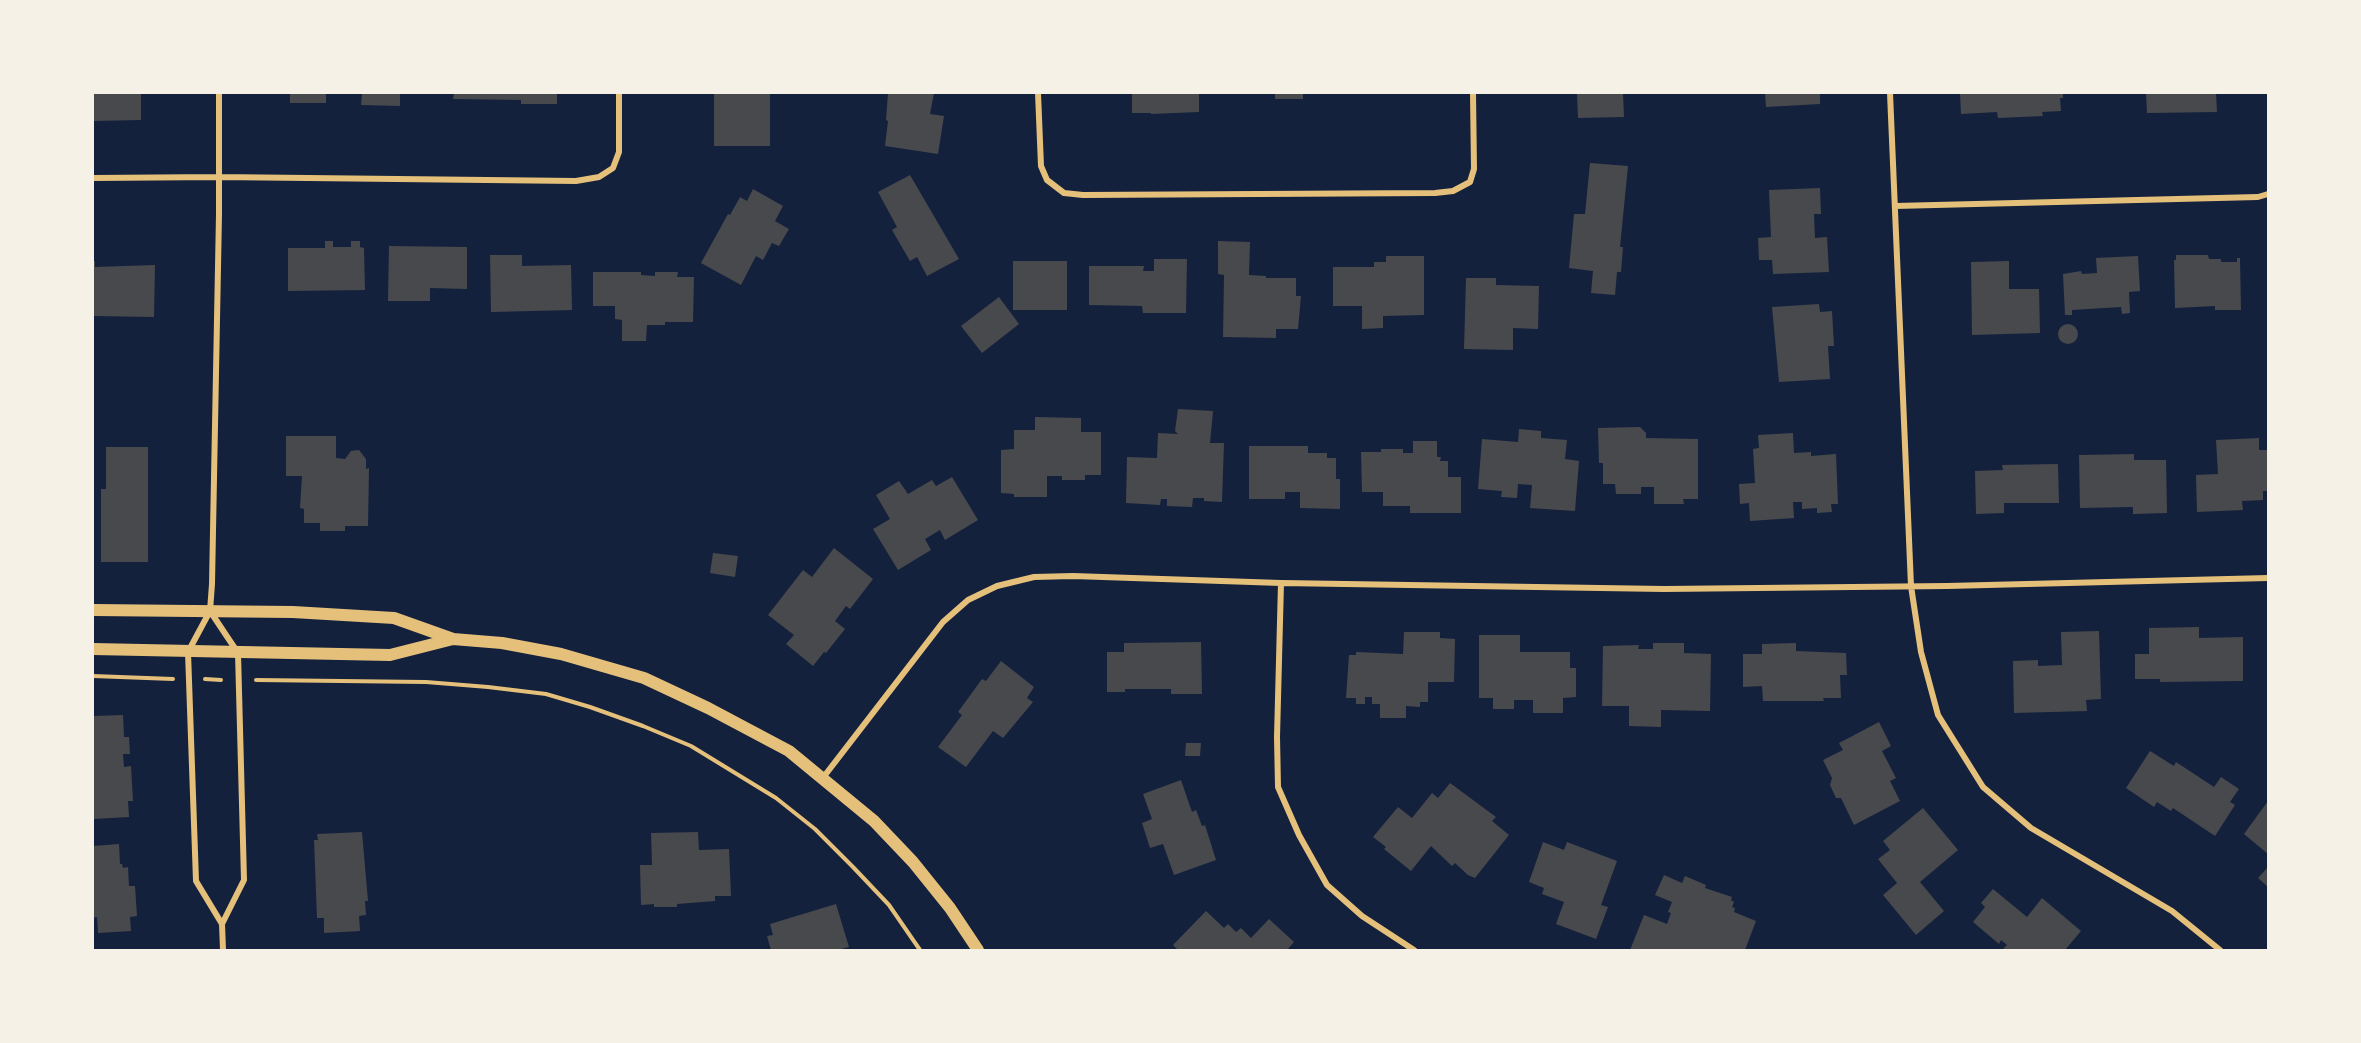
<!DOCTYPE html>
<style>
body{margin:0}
#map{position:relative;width:2361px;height:1043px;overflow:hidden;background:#14213d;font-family:"Nunito Sans",sans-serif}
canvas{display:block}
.frame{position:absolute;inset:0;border:94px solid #f6f1e7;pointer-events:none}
</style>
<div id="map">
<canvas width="2361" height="1043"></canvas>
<div class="frame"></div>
</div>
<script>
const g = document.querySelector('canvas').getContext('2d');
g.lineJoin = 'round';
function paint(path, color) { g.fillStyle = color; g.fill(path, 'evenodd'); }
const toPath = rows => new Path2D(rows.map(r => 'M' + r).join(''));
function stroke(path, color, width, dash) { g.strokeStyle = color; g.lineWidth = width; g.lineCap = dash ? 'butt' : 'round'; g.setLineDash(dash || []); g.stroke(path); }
paint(toPath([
 [93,93,141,93,141,120,93,121],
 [290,93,326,93,326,103,290,103],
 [362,93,400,93,400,106,361,105],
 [454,93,557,93,557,104,521,104,521,100,453,99],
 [714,93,770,93,770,146,714,146],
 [888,93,934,93,930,114,944,116,938,154,885,146,888,121,886,120],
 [1132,93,1199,93,1199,112,1151,114,1151,113,1132,113],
 [1275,93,1303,93,1303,99,1275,99],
 [1577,93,1623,93,1624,117,1578,118],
 [1765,93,1820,93,1820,104,1766,107],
 [1960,93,2063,93,2063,98,2060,98,2061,111,2042,112,2043,116,1998,118,1997,112,1961,114],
 [2146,93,2216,93,2217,112,2147,113],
 [1590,163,1628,166,1620,247,1623,247,1621,272,1617,272,1615,295,1591,293,1593,271,1569,268,1574,214,1585,214],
 [910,175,959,259,927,276,917,257,910,261,892,230,897,227,878,192],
 [1820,188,1821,214,1814,214,1815,238,1827,237,1829,272,1773,274,1772,260,1759,260,1758,238,1771,237,1769,190],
 [753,189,783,206,775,221,789,229,779,246,772,243,763,260,756,256,741,285,701,263,728,214,730,215,740,197,747,201],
 [325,241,333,241,333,247,351,247,351,241,360,241,360,247,364,248,365,290,288,291,288,248,325,248],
 [1218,241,1250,242,1249,275,1266,276,1266,278,1296,278,1296,296,1301,296,1298,329,1276,329,1276,338,1223,337,1224,275,1218,274],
 [389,246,467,247,467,289,430,288,430,301,388,301],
 [490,255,522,255,522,266,571,265,572,310,491,312],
 [2176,255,2208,255,2209,259,2221,259,2221,262,2237,262,2237,258,2240,258,2241,310,2215,310,2215,306,2175,308,2174,260,2176,260],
 [1386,256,1424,256,1424,315,1383,316,1383,328,1362,329,1362,306,1333,306,1333,267,1374,267,1374,262,1386,262],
 [2138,256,2140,291,2129,292,2130,313,2122,314,2121,307,2072,310,2072,315,2065,315,2063,274,2081,271,2082,274,2097,273,2096,258],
 [1154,259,1187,259,1186,313,1143,313,1142,306,1089,305,1089,266,1144,266,1143,271,1154,271],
 [93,261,95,261,95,267,155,265,154,317,93,316],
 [1013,261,1067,261,1067,310,1013,310],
 [2009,261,2009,289,2039,289,2040,333,1972,335,1971,262],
 [593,272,641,272,641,275,655,276,655,272,678,272,677,277,694,277,693,322,665,322,665,325,647,325,646,341,622,341,622,320,615,319,615,306,593,306],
 [1466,278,1496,278,1496,285,1539,286,1538,329,1513,328,1513,350,1464,349],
 [999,297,1019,324,982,353,961,326],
 [1819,304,1820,312,1832,311,1834,346,1828,346,1830,379,1779,382,1772,307],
 '2058 334a10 10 0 1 1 20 0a10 10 0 1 1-20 0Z',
 [1178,409,1213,411,1210,443,1224,443,1222,502,1204,501,1204,498,1193,498,1192,507,1167,506,1167,499,1161,499,1160,505,1126,503,1127,457,1157,458,1158,433,1178,434,1175,431],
 [1035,417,1081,418,1081,432,1101,432,1101,475,1085,475,1085,480,1062,480,1062,476,1047,476,1047,497,1014,497,1014,494,1001,493,1001,450,1014,449,1014,430,1035,430],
 [1640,427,1646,433,1646,438,1698,439,1698,499,1683,499,1684,504,1654,504,1654,487,1641,487,1641,494,1616,494,1615,484,1603,484,1603,463,1599,463,1598,428],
 [1519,429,1541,431,1541,438,1567,440,1565,459,1579,461,1575,511,1530,508,1532,485,1518,484,1517,498,1501,497,1502,491,1478,489,1482,439,1518,442],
 [1793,433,1794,453,1811,452,1811,456,1836,454,1838,504,1831,504,1832,512,1817,513,1817,508,1802,509,1802,502,1793,502,1794,518,1750,521,1749,503,1740,504,1739,484,1755,483,1753,449,1759,448,1758,435],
 [286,436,336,436,336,458,345,459,351,451,359,450,366,459,366,469,369,468,368,526,345,526,345,531,320,531,320,523,304,523,304,509,300,508,302,476,286,476],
 [2259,438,2259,450,2268,450,2268,491,2263,491,2263,500,2242,501,2243,510,2197,512,2196,475,2218,474,2216,440],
 [1413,441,1437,441,1437,457,1441,457,1440,461,1448,461,1448,477,1461,477,1461,513,1410,513,1410,506,1383,506,1383,492,1362,492,1361,452,1381,452,1381,449,1403,449,1403,453,1413,453],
 [1249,446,1308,446,1308,453,1327,453,1327,458,1336,458,1336,479,1340,479,1340,509,1300,508,1300,492,1285,492,1285,499,1249,499],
 [106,447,148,447,148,562,101,562,101,489,106,489],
 [2134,454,2134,460,2166,460,2167,513,2133,514,2133,507,2080,508,2079,455],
 [2058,464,2059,503,2004,503,2004,513,1976,514,1975,471,2003,470,2002,465],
 [952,477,978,520,945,540,940,530,925,539,931,550,898,570,873,529,890,519,876,495,899,481,908,494,932,480,936,486],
 [834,548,873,579,850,609,846,606,835,621,845,629,826,653,824,652,813,666,786,644,794,635,768,615,803,570,812,577],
 [713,553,738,556,735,577,710,573],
 [2199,627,2199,638,2243,637,2243,681,2160,682,2160,679,2135,679,2135,654,2149,654,2149,628],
 [2099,631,2101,699,2086,700,2087,711,2014,713,2013,661,2038,660,2038,666,2062,665,2061,632],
 [1404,632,1440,632,1440,638,1455,639,1454,682,1428,682,1428,702,1420,702,1420,707,1406,706,1406,718,1380,718,1380,704,1372,704,1372,697,1365,697,1365,704,1356,704,1356,698,1346,698,1349,655,1356,655,1356,652,1403,654],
 [1479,635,1520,635,1520,652,1570,652,1570,668,1576,668,1576,697,1563,698,1563,713,1533,713,1533,700,1514,700,1514,709,1493,709,1493,698,1479,698],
 [1201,642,1202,694,1171,694,1171,689,1125,689,1125,692,1107,692,1107,652,1124,652,1124,643],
 [1653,643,1684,643,1684,653,1711,654,1710,711,1661,710,1661,727,1629,726,1629,706,1602,706,1603,646,1639,645,1638,649,1653,649],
 [1796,643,1796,651,1846,653,1847,675,1840,675,1841,698,1823,698,1824,701,1763,701,1762,686,1743,687,1743,654,1762,654,1762,644],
 [1001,661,1034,687,1027,698,1033,702,1003,738,993,731,966,767,938,747,962,715,958,712,982,679,986,681],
 [123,715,124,737,129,737,130,754,123,754,124,767,131,766,133,801,128,801,129,817,93,819,93,716],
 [1879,722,1891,746,1882,751,1896,778,1890,781,1900,801,1854,825,1841,798,1836,798,1830,785,1832,778,1823,760,1843,750,1839,743],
 [1186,743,1201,743,1200,756,1185,756],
 [2150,751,2174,766,2176,762,2214,787,2221,777,2239,789,2230,802,2235,805,2215,836,2173,808,2171,811,2157,802,2154,807,2126,788],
 [1181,780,1192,812,1196,810,1202,826,1205,825,1216,860,1174,875,1163,844,1150,848,1142,823,1152,819,1143,794],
 [1450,783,1496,817,1492,821,1509,835,1475,878,1468,875,1455,863,1452,866,1431,846,1411,871,1384,849,1386,847,1373,837,1398,807,1412,818,1432,793,1438,798],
 [2268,801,2268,854,2244,834],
 [1923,808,1958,850,1920,882,1944,911,1916,935,1883,895,1897,883,1878,859,1890,850,1883,841],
 [362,832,368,901,365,901,366,915,359,916,360,931,324,933,324,918,317,918,314,840,318,840,317,834],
 [698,832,699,850,729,849,731,896,715,896,715,901,677,904,677,907,654,907,654,904,641,905,640,865,652,865,651,833],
 [1543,842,1564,850,1567,842,1617,861,1601,905,1608,907,1596,939,1556,924,1564,902,1542,894,1544,888,1529,882],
 [119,844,120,864,122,864,123,868,128,867,129,886,135,886,137,916,130,917,131,931,98,933,97,917,93,918,93,846],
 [2268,867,2268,887,2258,878],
 [1664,875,1682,883,1685,876,1706,885,1705,888,1732,897,1731,900,1734,902,1732,907,1735,908,1734,912,1756,921,1745,950,1630,950,1644,915,1667,924,1671,913,1668,912,1672,902,1655,895],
 [1993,889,2027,917,2042,898,2081,931,2065,950,2002,950,2007,945,2001,940,1999,944,1973,922,1985,907,1981,903],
 [836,904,849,947,837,950,771,950,767,936,773,935,770,924],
 [1206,911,1224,928,1228,924,1236,932,1241,928,1251,938,1269,919,1294,942,1287,950,1178,950,1173,945]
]), '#48494c');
stroke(toPath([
 [93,676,173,679],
 [205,679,221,680],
 [256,680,426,682,488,687,546,694,590,707,643,726,691,746,776,798,815,829,853,867,889,905,920,950]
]), '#e5c07b', 4);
stroke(toPath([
 [219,93,219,214,212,584,210,611,188,652,196,881,222,924,223,950],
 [1038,93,1041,166,1047,180,1064,193,1083,195,1435,193,1453,191,1470,182,1474,169,1473,93],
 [1890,93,1911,586,1921,652,1938,715,1983,787,2031,828,2172,911,2220,950],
 [93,178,218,177,576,181,599,177,613,168,619,152,619,93],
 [1895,206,2258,197,2268,194],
 [1281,583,1277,737,1278,787,1299,835,1327,885,1362,916,1414,950],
 [210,611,238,653,244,880,222,924],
 [822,779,943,622,968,600,997,586,1034,577,1073,576,1281,583,1664,589,1947,586,2268,578]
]), '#e5c07b', 6);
stroke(toPath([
 [93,610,293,612,394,618,453,639,502,643,561,654,644,678,708,708,789,751,874,821,913,862,950,908,978,950],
 [93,649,390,655,453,639]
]), '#e5c07b', 12);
</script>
